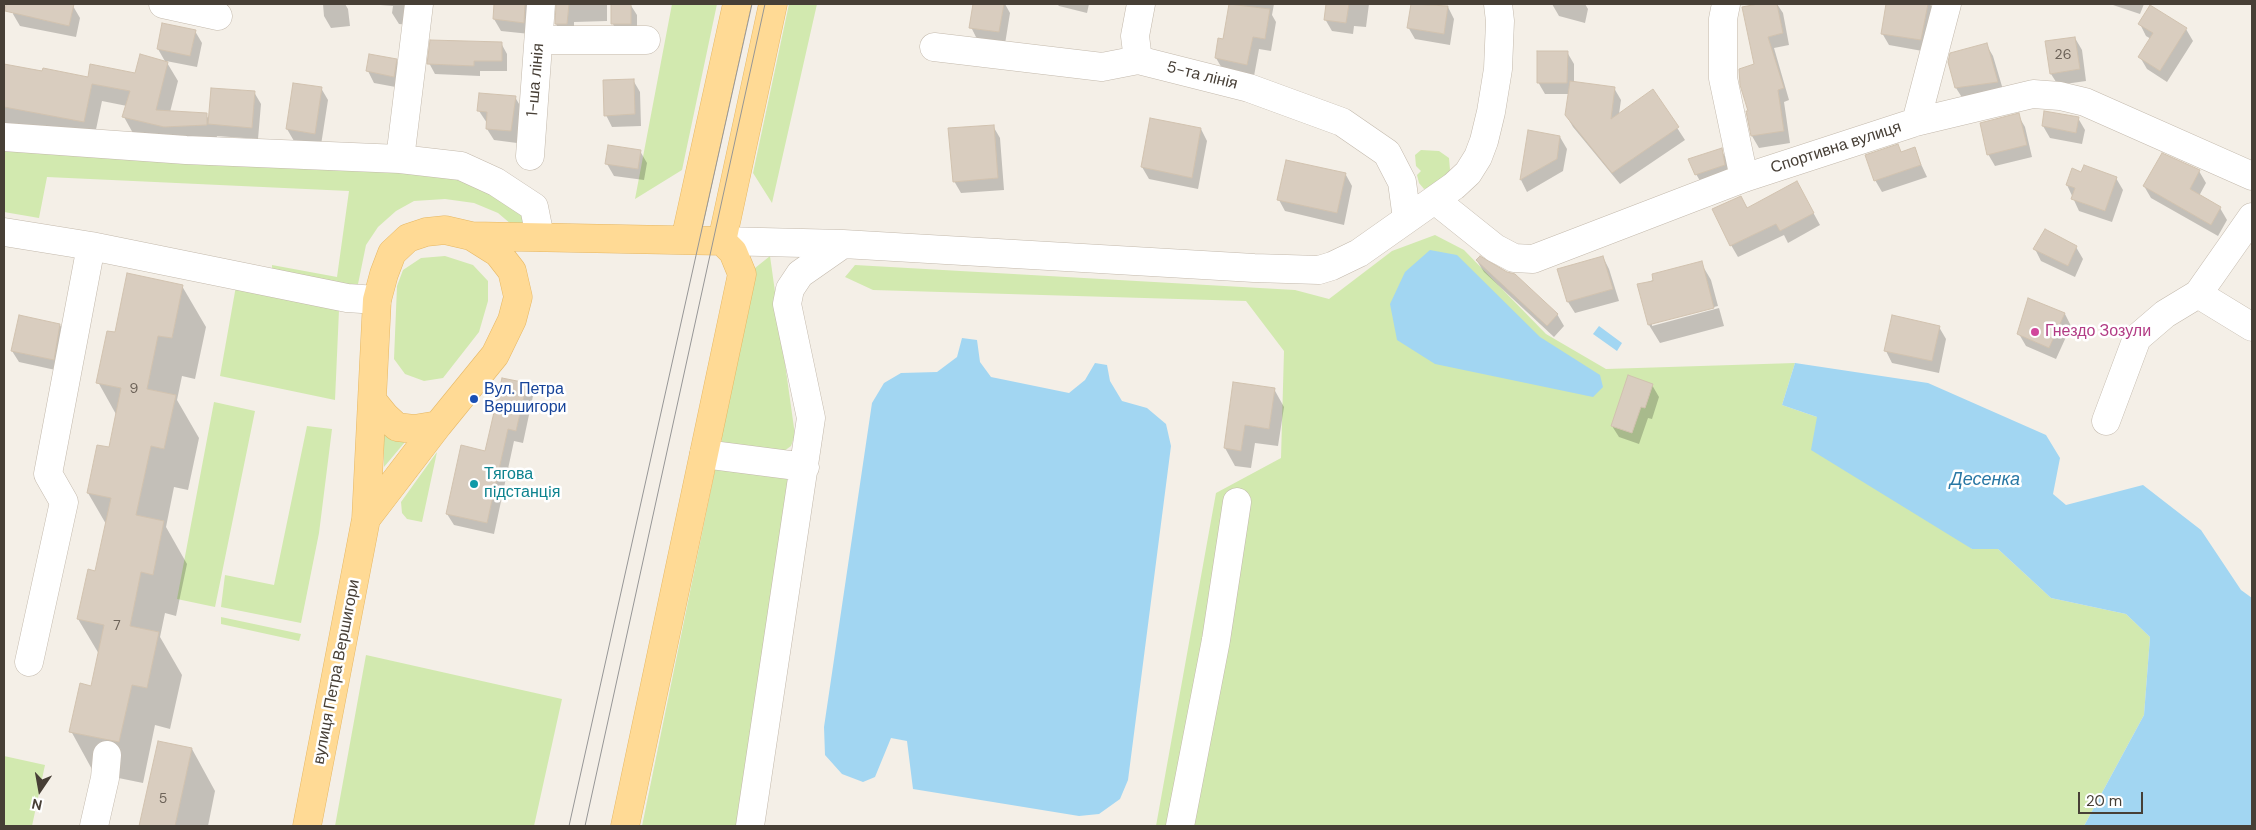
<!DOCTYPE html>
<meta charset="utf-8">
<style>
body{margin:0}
#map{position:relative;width:2256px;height:830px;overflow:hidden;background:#f4efe7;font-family:"DM Sans",sans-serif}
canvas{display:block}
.frame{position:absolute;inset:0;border:5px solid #473f36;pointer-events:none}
.north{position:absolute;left:15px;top:765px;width:50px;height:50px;-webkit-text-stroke:4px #fff;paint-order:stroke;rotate:192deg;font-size:14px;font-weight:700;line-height:20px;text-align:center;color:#473f36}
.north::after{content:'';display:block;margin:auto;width:18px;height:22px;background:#473f36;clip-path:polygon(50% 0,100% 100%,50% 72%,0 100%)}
.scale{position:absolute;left:2078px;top:792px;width:65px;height:22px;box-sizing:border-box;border:2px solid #473f36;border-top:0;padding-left:6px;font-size:15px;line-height:18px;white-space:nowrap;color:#473f36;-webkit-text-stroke:4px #fff;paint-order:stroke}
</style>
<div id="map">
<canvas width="2256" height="830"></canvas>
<div class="frame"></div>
<div class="north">N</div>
<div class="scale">20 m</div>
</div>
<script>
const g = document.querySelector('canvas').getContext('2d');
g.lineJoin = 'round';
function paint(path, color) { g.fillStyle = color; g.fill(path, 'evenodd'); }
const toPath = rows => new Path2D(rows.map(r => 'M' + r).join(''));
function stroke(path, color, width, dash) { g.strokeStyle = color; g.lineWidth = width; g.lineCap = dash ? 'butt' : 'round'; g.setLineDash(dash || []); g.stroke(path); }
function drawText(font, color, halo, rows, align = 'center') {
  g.font = font + ' "DM Sans",sans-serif'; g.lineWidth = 5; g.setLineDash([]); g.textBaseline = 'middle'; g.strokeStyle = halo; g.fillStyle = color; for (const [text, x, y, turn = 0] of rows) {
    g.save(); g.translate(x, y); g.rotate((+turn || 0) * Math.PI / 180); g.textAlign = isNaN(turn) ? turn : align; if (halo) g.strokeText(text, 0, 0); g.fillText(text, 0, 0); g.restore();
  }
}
paint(toPath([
 [672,4,717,4,682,170,635,199],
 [789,4,817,4,772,203,753,173],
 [4,147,455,170,520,206,529,225,518,230,498,213,474,203,445,199,414,201,396,211,378,227,366,245,357,289,272,273,272,265,337,277,349,191,47,177,39,218,4,212],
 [1421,150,1439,151,1449,158,1450,170,1442,184,1424,189,1419,183,1417,175,1421,171,1416,166,1415,155],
 [1435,235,1464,250,1546,334,1606,369,1795,363,1782,405,1817,417,1972,549,1998,549,2051,598,2126,614,2150,637,2144,715,2084,826,1156,826,1216,493,1281,458,1284,351,1246,301,873,290,845,277,855,265,1295,290,1329,299,1392,251],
 [445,256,473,265,488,281,488,301,479,332,443,378,424,381,405,374,394,359,397,286,403,270,421,258],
 [770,256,795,435,791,446,780,454,729,447,722,442,721,433,755,268],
 [236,286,339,310,335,400,220,376],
 [214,402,255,411,215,607,177,599],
 [307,426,332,429,319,533,301,623,221,607,225,575,274,585],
 [384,433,392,440,405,442,384,467],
 [437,452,422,522,407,519,402,513,401,502],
 [716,465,787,475,796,485,742,826,642,826],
 [221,617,301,634,299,641,221,624],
 [366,655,562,699,534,826,335,826],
 [4,756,45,765,32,826,4,826]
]), '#d2e9af');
paint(toPath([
 [1430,250,1457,255,1540,337,1600,375,1603,387,1593,397,1435,364,1397,340,1390,304,1405,272],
 [1599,326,1622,343,1617,351,1593,334],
 [962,338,977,340,980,362,991,377,1069,393,1085,380,1095,363,1107,365,1110,381,1122,401,1147,408,1166,424,1171,446,1128,780,1120,799,1099,814,1079,816,913,789,907,741,891,738,875,777,863,782,842,774,825,755,824,727,872,403,884,383,901,373,937,372,957,357],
 [1795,363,1928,383,2046,435,2060,458,2053,494,2066,505,2143,485,2201,530,2241,590,2252,598,2252,826,2084,826,2144,715,2150,637,2126,614,2051,598,1998,549,1972,549,1811,450,1817,417,1782,405]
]), '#a2d6f2');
paint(toPath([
 [15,4,73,6,80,18,76,37,20,26,13,14],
 [323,4,345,4,348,9,350,26,331,28,324,16],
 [368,4,415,4,408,25,399,24,392,13,393,6],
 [496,4,531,4,530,34,501,31,494,19],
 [558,4,607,4,607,21,574,22,574,36,563,36,556,24],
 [612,4,630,4,637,15,637,36,619,36,613,24],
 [974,4,1005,4,1010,13,1005,44,977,39,971,27],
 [1057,4,1089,4,1087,13,1059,6],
 [1230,4,1274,4,1272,15,1276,22,1271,51,1259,49,1254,76,1223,70,1216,58,1224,41],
 [1327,4,1369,4,1366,27,1354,26,1353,34,1332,31,1325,19],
 [1412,4,1448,7,1454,19,1450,45,1415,39,1408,27],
 [1552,4,1585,4,1588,9,1585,23,1559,16],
 [1764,4,1777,4,1783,13,1789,45,1774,48,1789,100,1784,102,1790,143,1759,148,1752,136,1747,112,1750,112,1755,65,1743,8],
 [1887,4,1930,4,1935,13,1928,52,1889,45,1882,33],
 [2110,4,2144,4,2140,14],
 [2140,24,2186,29,2193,41,2167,82,2147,69,2140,57,2151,39,2146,36],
 [195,31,202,43,197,67,166,61,178,81,170,112,206,115,210,121,254,92,261,104,258,139,217,136,216,142,134,135,124,117,127,106,102,101,94,139,4,123,4,65,89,78,136,75,166,63,158,49],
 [2075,38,2082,50,2086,81,2058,85,2051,74],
 [501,43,507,54,507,71,480,71,480,76,435,74,429,63],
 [1986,44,1993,56,2004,93,1963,99,1956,88],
 [1567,52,1574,64,1574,82,1614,88,1621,100,1619,114,1653,91,1685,140,1620,184,1573,127,1566,115,1569,94,1545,94,1538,82],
 [396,60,403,72,401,88,374,83,368,71],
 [633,80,640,92,641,126,612,127,606,115],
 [321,88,328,100,321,145,294,141,287,129],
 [515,97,522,109,517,143,494,140,487,129,487,123,479,111],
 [2018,115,2025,127,2032,157,1995,166,1988,154],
 [2078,118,2085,130,2082,144,2050,138,2043,126],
 [993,126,1000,138,1004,190,961,193,954,181],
 [1201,129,1207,141,1198,189,1149,179,1142,167],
 [1529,131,1560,137,1567,149,1563,171,1527,192,1521,180],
 [1898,146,1902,153,1914,149,1927,177,1882,192,1875,180],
 [1721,150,1728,161,1731,177,1703,186,1696,174],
 [640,151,647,163,644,180,614,176,607,164],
 [2162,155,2199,171,2206,183,2199,196,2220,208,2227,220,2218,236,2151,198,2144,186],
 [2082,173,2116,178,2123,190,2112,222,2079,211,2067,185],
 [1346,175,1352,186,1344,225,1285,211,1279,200],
 [1803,194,1820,225,1788,243,1784,235,1738,257,1731,245,1741,197,1748,209],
 [2076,247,2083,259,2075,277,2041,261,2035,249],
 [1603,257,1609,269,1619,301,1575,313,1568,302],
 [1477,261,1557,314,1564,326,1554,337,1484,272],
 [1701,263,1711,280,1718,306,1652,323,1652,326,1719,308,1724,326,1660,343,1649,325,1639,285],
 [182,286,206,327,195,379,182,376,177,400,199,438,188,490,174,487,166,527,187,564,176,616,165,613,160,637,182,675,170,729,155,725,143,783,94,773,71,731,92,687,99,654,78,619,96,572,106,524,88,493,110,449,117,416,98,382,116,334],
 [2029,300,2065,314,2071,326,2056,359,2026,346,2019,334],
 [60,325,67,337,60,371,19,362,12,351],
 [1939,327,1946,339,1939,373,1892,363,1886,351],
 [527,385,533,396,523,443,514,441,494,534,454,525,447,514],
 [1652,385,1659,397,1652,419,1648,418,1639,444,1619,437,1612,426],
 [1274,389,1284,407,1278,446,1255,443,1251,468,1235,466,1225,448],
 [159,742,192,749,215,791,208,826,141,826]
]), '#0003');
const building = toPath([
 [6,4,74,4,69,26,5,11,6,4],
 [494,4,525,4,524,23,493,19,494,4],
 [556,4,569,4,567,24,555,24,556,4],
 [611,4,631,4,631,24,611,24,611,4],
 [973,4,1004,4,999,32,969,28,973,4],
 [1229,4,1270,9,1265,39,1253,37,1247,65,1215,58,1218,38,1223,39,1229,4],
 [1326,4,1349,4,1346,23,1324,20,1326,4],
 [1411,4,1448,6,1444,34,1407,28,1411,4],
 [1758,4,1777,4,1783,33,1768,37,1784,88,1778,90,1784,131,1751,136,1746,111,1748,111,1740,85,1739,69,1754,64,1742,7,1758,4],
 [1886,4,1928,4,1921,40,1881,34,1886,4],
 [2150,5,2187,28,2160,71,2138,57,2153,33,2138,24,2150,5],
 [162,23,196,30,190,56,157,49,162,23],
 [2075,37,2080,69,2050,74,2045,41,2075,37],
 [430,40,502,42,502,61,474,61,474,66,427,64,430,40],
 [1987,43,1998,82,1955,88,1948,62,1950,53,1987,43],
 [1537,51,1568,51,1567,83,1537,83,1537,51],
 [140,54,168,62,156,110,207,113,207,125,164,127,122,117,130,91,92,84,84,122,4,107,4,64,42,71,43,68,88,77,90,64,135,73,140,54],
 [369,54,397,59,394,77,366,71,369,54],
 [634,79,635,114,604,116,603,80,634,79],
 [1570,81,1615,87,1611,119,1653,89,1679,127,1612,173,1565,115,1570,81],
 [293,83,322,87,315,134,286,129,293,83],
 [211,88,255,91,252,128,208,124,211,88],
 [479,93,516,96,511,131,486,129,487,112,477,111,479,93],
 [2044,111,2079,117,2076,133,2042,126,2044,111],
 [2019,113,2027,145,1987,155,1980,123,2019,113],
 [1150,118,1201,128,1192,178,1141,167,1150,118],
 [994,125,998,178,953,182,948,128,994,125],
 [1528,130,1560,136,1557,159,1520,180,1528,130],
 [1898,144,1901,152,1915,147,1921,165,1874,181,1865,155,1898,144],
 [608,145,641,150,638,169,605,164,608,145],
 [1722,148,1725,165,1695,175,1688,159,1722,148],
 [2162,153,2200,170,2190,189,2221,207,2211,225,2143,186,2162,153],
 [1286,160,1346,173,1337,213,1277,200,1286,160],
 [2084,165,2117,177,2105,211,2071,199,2075,188,2066,185,2072,168,2081,172,2084,165],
 [1797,181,1814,213,1780,231,1776,224,1730,246,1712,209,1741,196,1747,208,1797,181],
 [2045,229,2077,246,2068,266,2033,249,2045,229],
 [1480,256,1507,272,1515,274,1558,314,1547,326,1476,260,1480,256],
 [1603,256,1613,289,1567,302,1557,269,1603,256],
 [1702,261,1714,308,1648,325,1637,284,1653,281,1652,274,1702,261],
 [127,273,183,285,172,338,158,336,147,389,176,395,164,449,151,446,136,515,164,521,153,575,141,572,130,626,159,632,147,688,132,685,119,742,69,732,80,683,91,686,104,625,77,619,88,569,95,571,111,498,87,493,97,445,109,447,121,388,96,383,107,331,115,332,127,273],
 [2028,298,2065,313,2049,348,2017,334,2028,298],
 [19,315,60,324,54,360,11,351,19,315],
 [1892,315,1940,326,1932,361,1884,351,1892,315],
 [1628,375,1653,384,1645,408,1641,407,1632,433,1611,426,1628,375],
 [502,378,527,383,516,431,508,429,487,523,446,514,461,445,485,451,502,378],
 [1233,382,1275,388,1269,429,1245,425,1241,451,1224,448,1233,382],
 [158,741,192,748,175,826,139,826,158,741]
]);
paint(building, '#d9cdbf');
stroke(building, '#d1c2af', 1);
const minor = toPath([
 [163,4,218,16],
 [1726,4,1723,19,1723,78,1744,178],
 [540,40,646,40],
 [934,47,1102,67,1138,60,1249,88,1342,122,1387,153,1402,182,1407,219],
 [1138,60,1135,36,1141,4],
 [1916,122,1947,4],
 [4,137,186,150,400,159,461,166,496,182,534,207,540,237],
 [530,156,541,4],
 [400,159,419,4],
 [1435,200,1495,248,1514,258,1533,259,1744,178,1916,122,2033,94,2060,96,2085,102,2252,176],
 [4,232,91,246,347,298,377,300],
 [722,241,843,244,1254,268,1319,270,1332,266,1359,253,1454,186,1468,173,1478,157,1484,141,1491,112,1498,69,1500,21,1498,4],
 [2198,294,2252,327],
 [2106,421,2137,338,2165,314,2198,294,2252,217],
 [704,454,805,467],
 [29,662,64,502,48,474,91,246],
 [94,826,105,778,107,755],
 [750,826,811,418,787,304,790,289,800,274,843,244],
 [1180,826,1216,640,1237,502]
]);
const major = toPath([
 [472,236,722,241,733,252,742,274,625,826],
 [685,240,737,4],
 [722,241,773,4],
 [372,400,385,416,397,427,414,429,438,425],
 [307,826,366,519,377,300,384,274,392,253,408,238,426,232,445,230,471,236,498,253,512,271,518,297,512,320,495,355,438,425,366,519]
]);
stroke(minor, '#c3b9ac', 29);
stroke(major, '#e6b763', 29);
stroke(minor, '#fff', 28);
stroke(major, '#ffda95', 28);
stroke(toPath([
 [569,826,752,4],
 [585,826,765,4]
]), '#969696', 1);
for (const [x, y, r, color] of [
 [2035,332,5,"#d1479c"],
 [474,399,5,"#1a4fb4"],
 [474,484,5,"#0f9aa8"]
]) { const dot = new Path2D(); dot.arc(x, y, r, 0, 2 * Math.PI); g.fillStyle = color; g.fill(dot); stroke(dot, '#fff', 2); }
drawText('14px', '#6c6258', null, [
 ["26",2063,55],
 ["9",134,389],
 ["7",117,626],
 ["5",163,799]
]);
drawText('16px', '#473f36', '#fff', [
 ["5-та лінія",1202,76,14],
 ["1-ша лінія",536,80,-85],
 ["Спортивна вулиця",1836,148,-18],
 ["вулиця Петра Вершигори",337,672,-79]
]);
drawText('16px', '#b23c85', '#fff', [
 ["Гнездо Зозули",2045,332]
], 'left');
drawText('16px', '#164399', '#fff', [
 ["Вул. Петра",484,390],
 ["Вершигори",484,408]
], 'left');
drawText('16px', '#0d838f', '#fff', [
 ["Тягова",484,475],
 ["пiдстанцiя",484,493]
], 'left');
drawText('italic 18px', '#2a78a5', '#fff', [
 ["Десенка",1985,480]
]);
</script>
